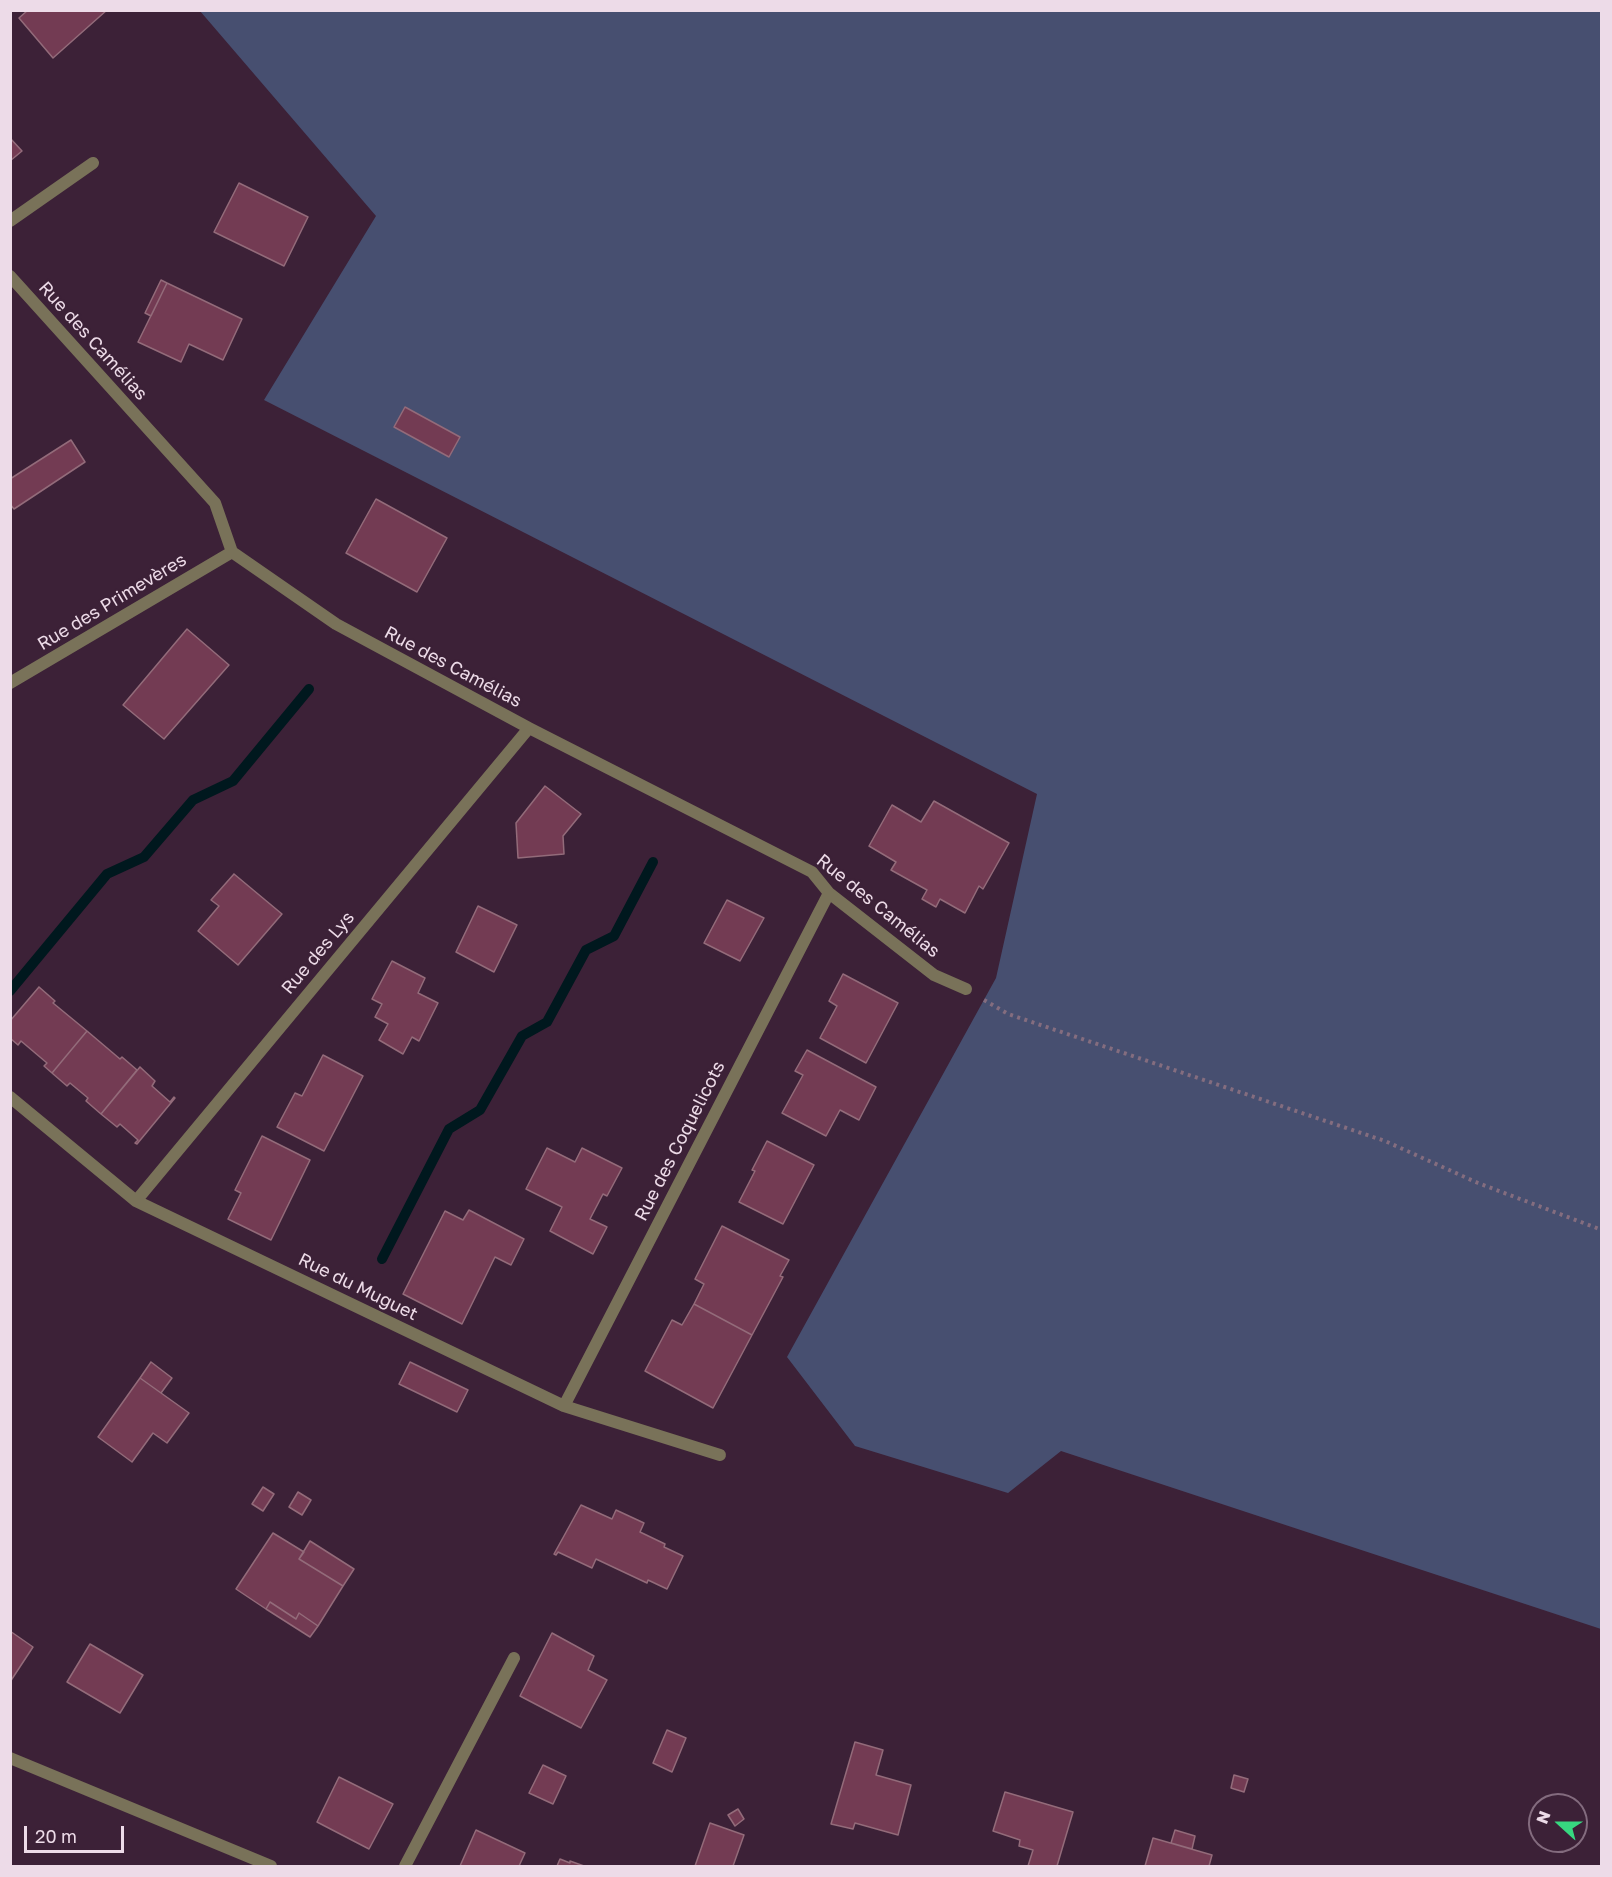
<!DOCTYPE html>
<meta charset="utf-8">
<style>
body{margin:0}
#map{position:relative;width:1612px;height:1877px;overflow:hidden;background:#3c2137;font-family:"Golos Text",sans-serif}
canvas{display:block}
.frame{position:absolute;inset:0;border:12px solid #eddbe8;pointer-events:none}
.north{position:absolute;left:1528px;top:1793px;width:60px;height:60px;box-sizing:border-box;background:#3c2137;border:2px solid #836b7e;border-radius:50%;rotate:291deg;font-size:16px;font-weight:700;line-height:24px;text-align:center;color:#eddbe8}
.north::after{content:'';display:block;margin:auto;width:21px;height:27px;background:#37d880;clip-path:polygon(50% 0,100% 100%,50% 72%,0 100%)}
.scale{position:absolute;left:24px;top:1826px;width:100px;height:27px;box-sizing:border-box;border:3px solid #eddbe8;border-top:0;padding-left:8px;font-size:18px;line-height:21px;white-space:nowrap;color:#eddbe8;-webkit-text-stroke:4px #3c2137;paint-order:stroke}
</style>
<div id="map">
<canvas width="1612" height="1877"></canvas>
<div class="frame"></div>
<div class="north">N</div>
<div class="scale">20 m</div>
</div>
<script>
const g = document.querySelector('canvas').getContext('2d');
g.lineJoin = 'round';
function paint(path, color) { g.fillStyle = color; g.fill(path, 'evenodd'); }
const toPath = rows => new Path2D(rows.map(r => 'M' + r).join(''));
function stroke(path, color, width, dash) { g.strokeStyle = color; g.lineWidth = width; g.lineCap = dash ? 'butt' : 'round'; g.setLineDash(dash || []); g.stroke(path); }
function drawText(font, color, halo, rows, align = 'center') {
  g.font = font + ' "Golos Text",sans-serif'; g.lineWidth = 4.5; g.setLineDash([]); g.textBaseline = 'middle'; g.strokeStyle = halo; g.fillStyle = color; for (const [text, x, y, turn = 0] of rows) {
    g.save(); g.translate(x, y); g.rotate((+turn || 0) * Math.PI / 180); g.textAlign = isNaN(turn) ? turn : align; if (halo) g.strokeText(text, 0, 0); g.fillText(text, 0, 0); g.restore();
  }
}
paint(toPath([
 [200,11,1601,11,1601,1629,1061,1451,1008,1493,855,1446,787,1357,996,978,1037,794,264,400,376,216]
]), '#474f70');
stroke(toPath([
 [10,991,107,874,144,857,193,800,233,781,309,689],
 [382,1259,449,1129,480,1110,522,1036,547,1022,586,950,614,936,653,862]
]), '#00181e', 10);
const building = toPath([
 [28,10,107,10,53,58,19,18,28,10],
 [10,138,22,151,10,161,10,138],
 [239,183,308,217,284,266,214,232,239,183],
 [161,280,167,283,151,316,145,313,161,280],
 [167,283,242,319,223,360,189,344,181,362,138,342,167,283],
 [405,407,460,437,449,457,394,427,405,407],
 [71,440,85,462,14,509,10,504,10,479,71,440],
 [376,499,447,538,417,592,346,553,376,499],
 [187,629,229,665,164,739,123,705,187,629],
 [545,786,581,814,563,836,564,854,518,858,516,823,545,786],
 [934,801,1009,843,983,889,979,886,965,913,940,899,936,907,922,899,927,890,891,870,896,862,869,846,892,805,921,822,934,801],
 [234,874,282,914,238,965,198,931,219,906,211,900,234,874],
 [727,900,764,918,740,961,704,943,727,900],
 [478,906,517,925,494,972,456,952,478,906],
 [392,961,425,978,418,993,438,1003,419,1041,412,1037,403,1054,379,1040,388,1024,375,1017,382,1004,372,999,392,961],
 [843,974,898,1003,866,1063,820,1038,837,1006,829,1001,843,974],
 [39,987,55,1001,53,1003,87,1031,52,1073,44,1066,47,1063,21,1041,18,1045,10,1038,10,1021,39,987],
 [87,1031,120,1059,122,1057,137,1070,101,1114,86,1101,88,1098,70,1083,67,1086,52,1073,87,1031],
 [807,1050,876,1087,859,1120,840,1110,826,1136,782,1113,803,1075,795,1071,807,1050],
 [323,1055,363,1076,324,1151,277,1127,295,1093,302,1096,323,1055],
 [140,1067,155,1081,152,1086,170,1102,174,1097,175,1098,137,1144,135,1143,138,1140,120,1124,117,1127,101,1114,140,1067],
 [262,1136,310,1160,271,1240,228,1219,241,1193,235,1190,262,1136],
 [767,1141,814,1165,783,1224,739,1202,755,1171,752,1170,767,1141],
 [547,1148,575,1162,582,1148,622,1168,607,1196,603,1194,590,1219,607,1227,593,1254,550,1231,562,1207,526,1189,547,1148],
 [469,1210,524,1239,511,1265,495,1257,462,1324,403,1294,445,1211,463,1220,469,1210],
 [722,1226,789,1260,780,1276,783,1277,752,1335,694,1304,704,1284,695,1279,722,1226],
 [694,1304,752,1335,713,1408,645,1371,672,1320,682,1325,694,1304],
 [151,1362,172,1378,161,1393,140,1378,151,1362],
 [410,1362,468,1390,457,1412,399,1384,410,1362],
 [140,1378,189,1413,167,1443,153,1433,132,1462,98,1437,140,1378],
 [263,1487,274,1494,263,1511,252,1504,263,1487],
 [298,1492,311,1500,302,1515,289,1507,298,1492],
 [581,1505,612,1519,616,1510,644,1523,640,1532,665,1544,664,1547,683,1556,667,1589,648,1580,647,1583,596,1559,592,1568,558,1552,556,1555,554,1554,581,1505],
 [273,1533,304,1552,299,1559,343,1586,318,1626,299,1613,296,1619,270,1602,266,1609,236,1589,273,1533],
 [310,1541,354,1569,343,1586,299,1559,310,1541],
 [270,1602,296,1619,299,1613,318,1626,310,1637,266,1609,270,1602],
 [10,1631,33,1647,10,1682,10,1631],
 [552,1633,594,1656,588,1670,607,1680,581,1728,520,1696,552,1633],
 [90,1644,143,1675,120,1713,67,1682,90,1644],
 [667,1730,686,1738,672,1772,653,1763,667,1730],
 [855,1742,883,1750,876,1775,911,1785,898,1835,855,1823,853,1829,831,1824,855,1742],
 [543,1765,566,1776,553,1804,529,1793,543,1765],
 [1234,1775,1248,1779,1244,1792,1231,1788,1234,1775],
 [339,1777,393,1804,369,1849,317,1822,339,1777],
 [1005,1792,1073,1812,1057,1866,1028,1866,1033,1850,1019,1846,1020,1840,993,1831,1005,1792],
 [738,1809,744,1819,735,1826,728,1815,738,1809],
 [710,1823,744,1835,733,1866,695,1866,710,1823],
 [476,1830,525,1853,519,1866,460,1866,476,1830],
 [1175,1830,1195,1836,1192,1849,1171,1843,1175,1830],
 [1153,1838,1212,1855,1209,1866,1145,1866,1153,1838],
 [560,1859,570,1863,570,1861,584,1866,557,1866,560,1859]
]);
paint(building, '#733b53');
stroke(building, '#936b7a', 1.5);
stroke(toPath([
 [984,1000,1008,1014,1385,1141,1478,1183,1602,1230]
]), '#846d7f', 4, [3, 4.5]);
stroke(toPath([
 [405,1866,514,1658]
]), '#797259', 12);
stroke(toPath([
 [10,221,93,163],
 [10,276,215,503,232,552,336,624,529,728,812,872,829,893,934,975,966,989],
 [10,683,232,552],
 [10,1097,136,1201,564,1406,720,1455],
 [136,1201,529,728],
 [564,1406,829,893],
 [10,1758,271,1866]
]), '#797259', 12);
drawText('18px', '#eddbe8', '#3c2137', [
 ["Rue des Camélias",93,341,48],
 ["Rue des Primevères",112,602,-31],
 ["Rue des Camélias",453,667,28],
 ["Rue des Camélias",878,906,39],
 ["Rue des Lys",318,953,-50],
 ["Rue des Coquelicots",680,1141,-63],
 ["Rue du Muguet",358,1287,26]
]);
</script>
